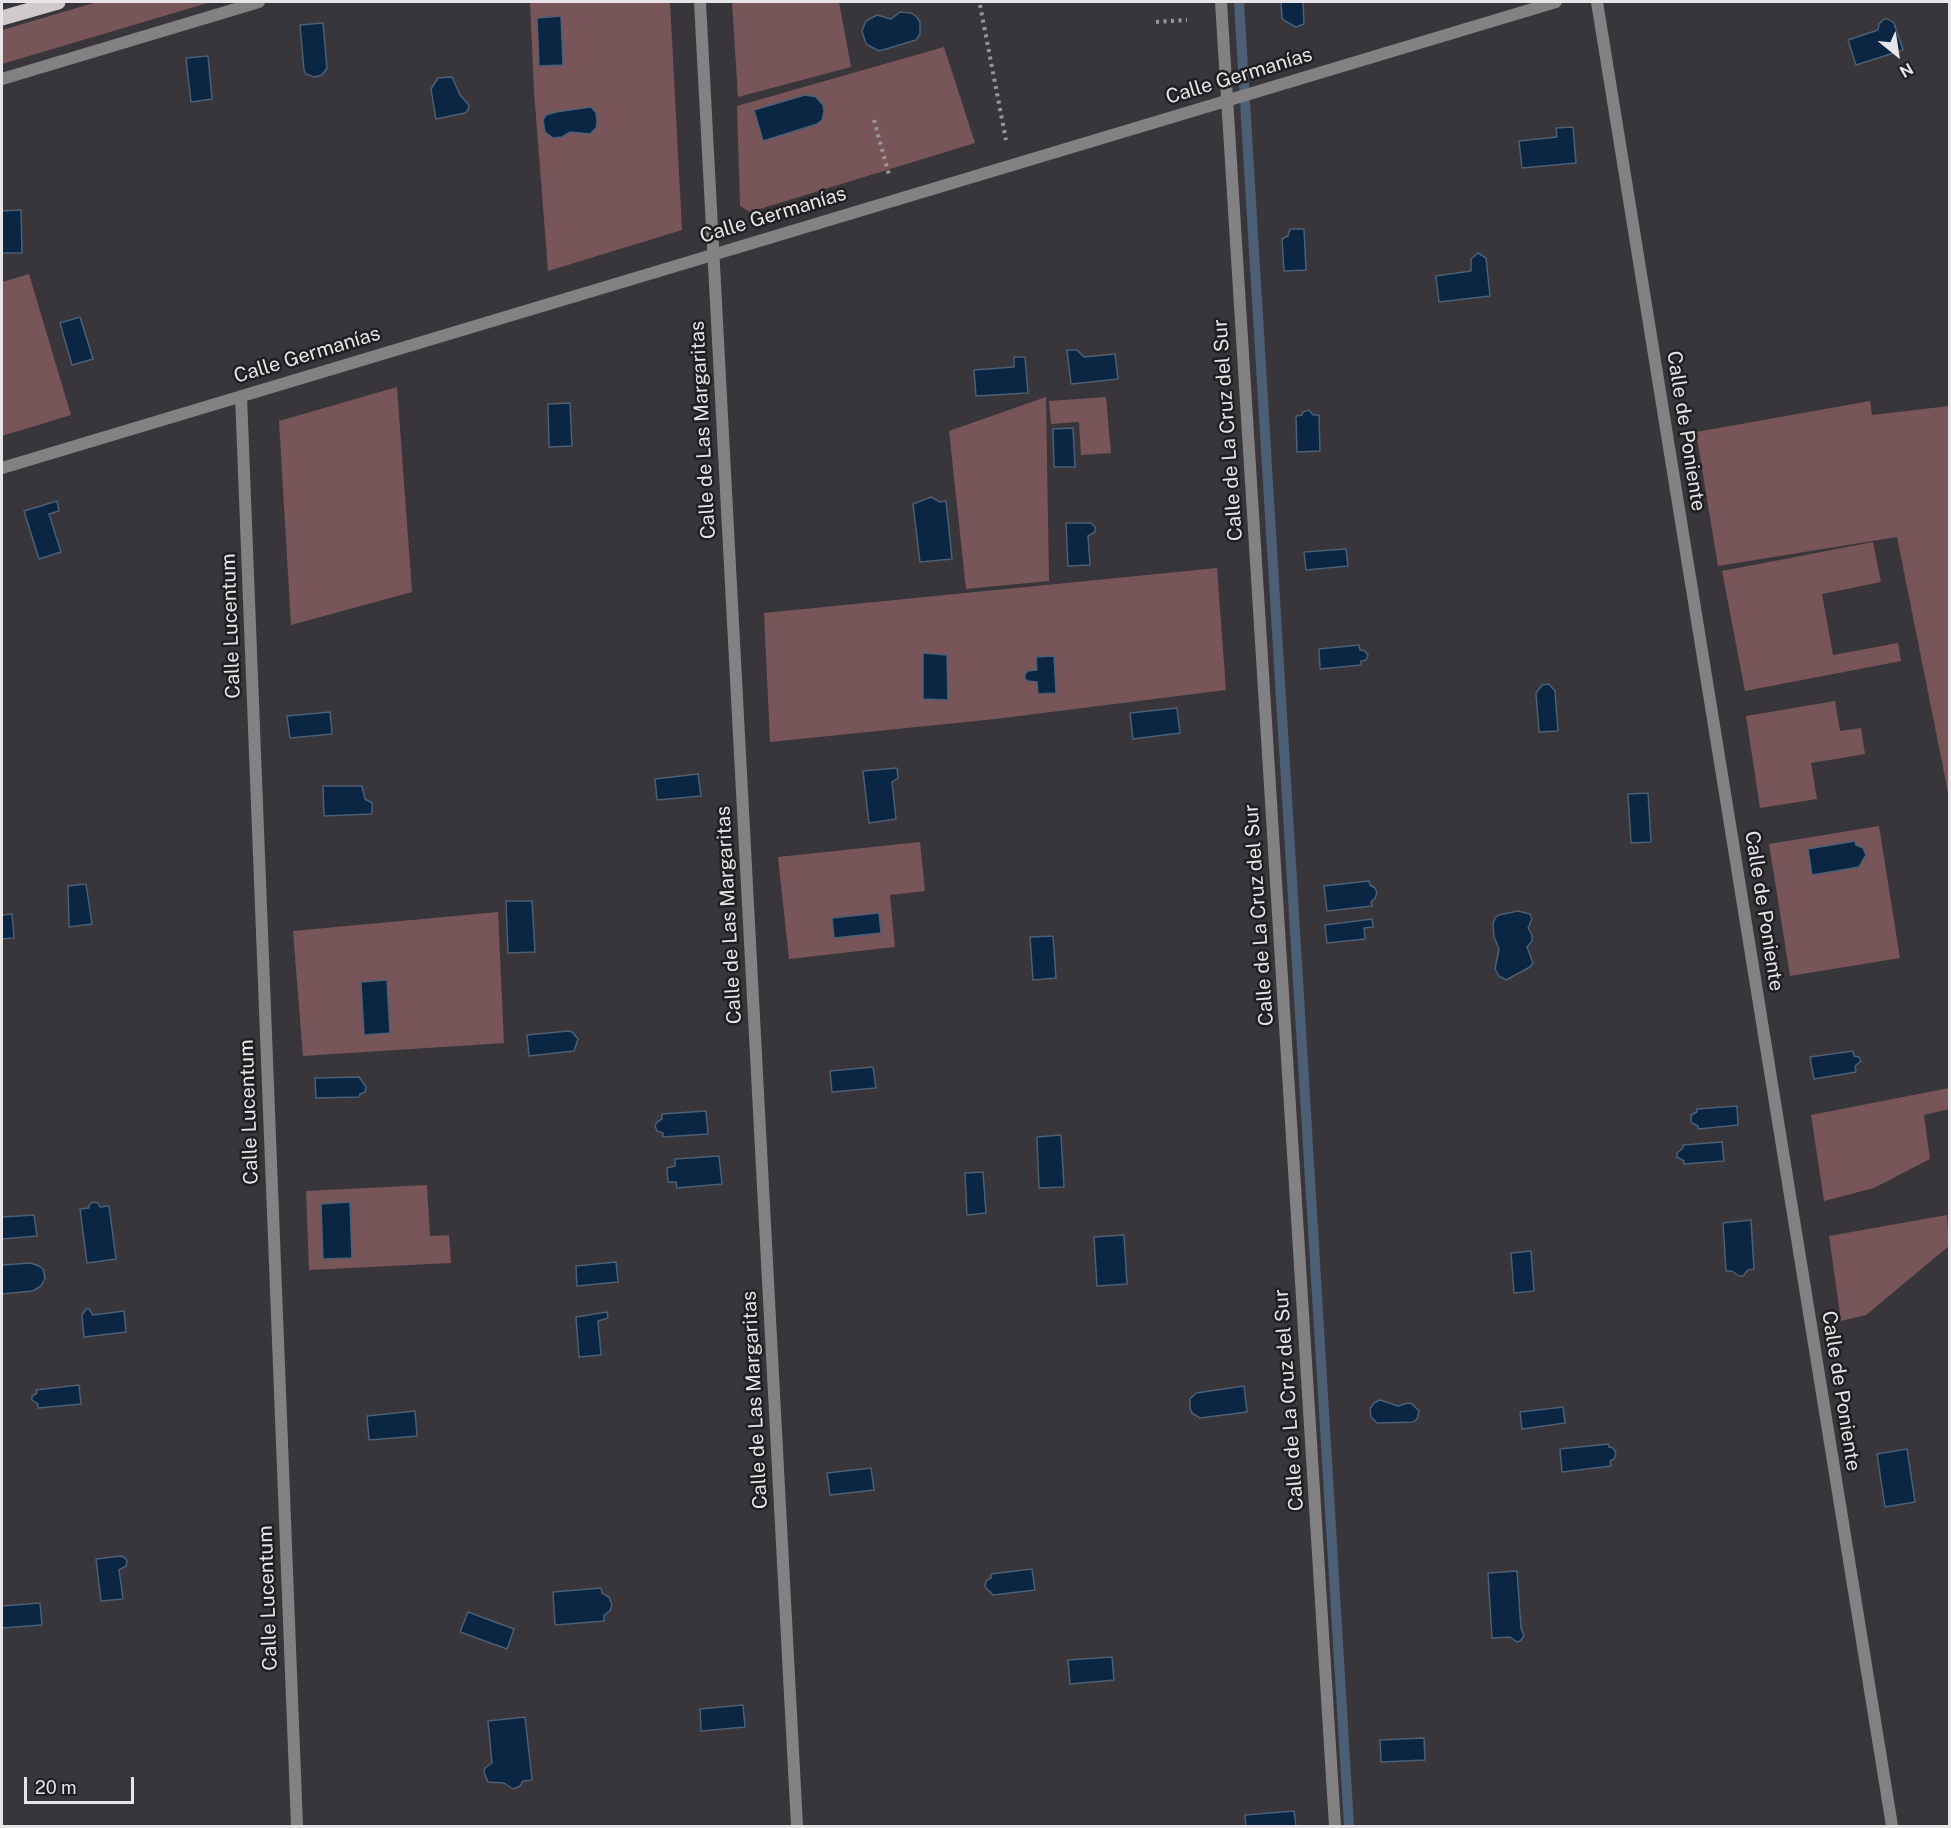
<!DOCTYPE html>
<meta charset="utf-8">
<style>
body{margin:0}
#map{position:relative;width:1951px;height:1828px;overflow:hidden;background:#39363b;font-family:"Public Sans",sans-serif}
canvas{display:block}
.frame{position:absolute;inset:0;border:3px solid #e7e5e8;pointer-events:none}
.north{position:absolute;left:1867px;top:24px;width:60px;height:60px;-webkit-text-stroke:4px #201e21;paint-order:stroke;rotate:150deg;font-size:16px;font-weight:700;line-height:24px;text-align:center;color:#e7e5e8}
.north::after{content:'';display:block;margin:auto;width:21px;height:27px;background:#e7e5e8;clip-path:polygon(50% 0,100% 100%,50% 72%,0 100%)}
.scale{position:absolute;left:24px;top:1777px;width:110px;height:27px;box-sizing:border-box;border:3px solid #e7e5e8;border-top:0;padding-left:8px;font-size:18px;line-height:21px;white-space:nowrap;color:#e7e5e8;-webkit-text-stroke:4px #201e21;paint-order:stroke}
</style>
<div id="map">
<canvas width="1951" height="1828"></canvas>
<div class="frame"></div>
<div class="north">N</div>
<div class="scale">20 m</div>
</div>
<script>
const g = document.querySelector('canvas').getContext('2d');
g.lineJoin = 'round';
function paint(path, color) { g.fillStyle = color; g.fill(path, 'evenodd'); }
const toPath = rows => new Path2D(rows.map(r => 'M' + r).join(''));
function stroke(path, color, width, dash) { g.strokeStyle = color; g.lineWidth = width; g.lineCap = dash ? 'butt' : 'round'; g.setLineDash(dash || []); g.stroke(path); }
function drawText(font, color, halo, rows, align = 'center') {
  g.font = font + ' "Public Sans",sans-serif'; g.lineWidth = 5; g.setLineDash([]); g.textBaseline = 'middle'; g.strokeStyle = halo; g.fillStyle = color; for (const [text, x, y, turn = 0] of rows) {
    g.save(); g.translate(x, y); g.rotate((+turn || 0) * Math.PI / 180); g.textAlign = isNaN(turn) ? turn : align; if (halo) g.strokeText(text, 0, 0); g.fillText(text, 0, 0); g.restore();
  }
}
paint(toPath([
 [97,2,211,2,2,64,2,30],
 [530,2,670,2,682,230,548,271,534,91],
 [732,2,839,2,851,67,738,97],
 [944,47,975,143,750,212,740,206,737,106],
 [29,274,71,415,2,436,2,282],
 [397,387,412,592,291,625,279,421],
 [1046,397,1049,581,966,589,949,431],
 [1106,397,1111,453,1081,455,1079,422,1051,424,1049,401],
 [1870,401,1872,415,1949,406,1949,797,1897,537,1718,566,1696,432],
 [1873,542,1881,582,1822,594,1833,655,1898,643,1901,661,1745,691,1722,571],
 [1217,568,1226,690,995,719,770,742,764,613],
 [1835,701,1840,731,1861,728,1865,754,1811,763,1817,799,1760,808,1746,716],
 [1879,826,1900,958,1790,976,1769,844],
 [920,842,925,891,890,895,895,947,789,959,778,857],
 [498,912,504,1043,303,1056,293,931],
 [1949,1088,1949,1109,1924,1115,1930,1159,1874,1188,1824,1201,1811,1115],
 [427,1185,430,1236,449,1235,451,1263,309,1270,306,1191],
 [1947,1215,1949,1246,1866,1315,1841,1321,1829,1236]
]), '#775558');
const water = toPath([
 [1281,2,1303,2,1304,24,1296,27,1285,21,1282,18,1281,2],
 [900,12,911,13,917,17,920,22,920,34,916,40,879,51,866,44,862,31,866,21,877,15,891,19,900,12],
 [561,16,563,65,539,66,537,18,561,16],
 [1884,19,1888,19,1894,23,1903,50,1856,65,1848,40,1878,30,1879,24,1884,19],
 [323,23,327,68,322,75,314,77,306,74,304,70,300,25,323,23],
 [208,56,212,99,191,102,186,58,208,56],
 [452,77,460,95,469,105,468,110,465,113,436,119,431,89,438,78,452,77],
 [805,95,816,97,823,105,824,112,822,120,817,124,763,141,754,110,805,95],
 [591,107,596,113,597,122,596,128,590,134,570,132,562,137,553,138,545,132,543,120,546,115,556,112,591,107],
 [1573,127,1576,163,1522,168,1519,141,1557,137,1556,128,1573,127],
 [21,210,22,253,2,253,2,211,21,210],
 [1290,229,1304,229,1306,270,1284,271,1282,239,1288,236,1290,229],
 [1478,253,1486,258,1490,296,1439,302,1436,276,1471,271,1471,259,1478,253],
 [80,317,93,359,72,365,60,323,80,317],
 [1067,350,1077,350,1084,357,1115,354,1118,379,1071,384,1067,350],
 [1014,357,1025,357,1028,393,976,396,974,370,1014,367,1014,357],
 [570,403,572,446,549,447,548,404,570,403],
 [1309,410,1313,415,1319,415,1320,451,1297,452,1296,416,1302,415,1303,412,1309,410],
 [1073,428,1075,467,1054,467,1053,429,1073,428],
 [931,497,940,502,946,501,952,559,920,562,913,504,931,497],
 [57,501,59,511,49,514,61,552,39,559,24,511,57,501],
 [1066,523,1091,523,1095,527,1095,532,1088,536,1090,565,1068,566,1066,523],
 [1346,549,1348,566,1306,570,1304,552,1346,549],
 [1359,645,1360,650,1365,651,1368,655,1366,660,1361,661,1361,665,1320,669,1319,649,1359,645],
 [923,653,947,655,948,700,923,699,923,653],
 [1054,656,1056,693,1038,694,1037,682,1028,681,1025,679,1025,674,1028,671,1037,670,1036,657,1054,656],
 [1549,684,1555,691,1558,731,1539,732,1536,693,1542,685,1549,684],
 [1177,708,1180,733,1133,739,1130,713,1177,708],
 [330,712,332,734,290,738,287,716,330,712],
 [897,768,898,778,892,782,896,819,869,823,863,771,897,768],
 [698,774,701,796,657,800,655,779,698,774],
 [323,786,362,786,365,799,372,803,372,812,371,814,324,816,323,786],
 [1648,793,1651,842,1631,843,1628,794,1648,793],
 [1855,841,1856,845,1863,848,1866,855,1859,867,1812,875,1808,849,1855,841],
 [1369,881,1370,885,1375,888,1377,893,1375,898,1371,902,1372,906,1327,911,1324,886,1369,881],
 [86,884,92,924,69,927,68,886,86,884],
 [506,901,532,901,535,952,508,953,506,901],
 [1518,911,1530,914,1532,919,1528,928,1532,935,1532,941,1527,947,1533,963,1530,967,1506,980,1499,976,1495,969,1499,949,1494,937,1493,924,1495,918,1499,915,1518,911],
 [879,913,881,933,834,938,832,918,879,913],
 [12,914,14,938,2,939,2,915,12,914],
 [1372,919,1373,927,1364,928,1365,939,1327,943,1325,925,1372,919],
 [1053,936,1056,978,1033,980,1030,937,1053,936],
 [387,980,390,1033,364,1035,361,982,387,980],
 [568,1031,572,1032,578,1039,574,1051,529,1056,527,1035,568,1031],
 [1853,1051,1854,1056,1859,1057,1861,1061,1855,1066,1856,1072,1814,1079,1810,1057,1853,1051],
 [873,1067,876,1088,832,1092,830,1071,873,1067],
 [359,1077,366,1087,365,1092,360,1094,359,1097,316,1098,315,1078,359,1077],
 [1737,1106,1738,1125,1698,1129,1698,1126,1692,1123,1691,1121,1691,1115,1697,1112,1697,1109,1737,1106],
 [706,1111,708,1134,663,1137,663,1133,657,1131,655,1126,657,1122,662,1119,662,1114,706,1111],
 [1061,1135,1064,1187,1039,1188,1037,1137,1061,1135],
 [1722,1142,1724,1161,1684,1164,1684,1161,1677,1157,1677,1153,1683,1148,1683,1145,1722,1142],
 [719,1156,722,1184,677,1188,676,1182,668,1182,667,1168,675,1166,675,1159,719,1156],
 [983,1172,986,1213,967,1215,965,1173,983,1172],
 [93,1202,98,1203,100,1207,109,1206,116,1259,87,1263,80,1209,89,1208,89,1205,93,1202],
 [350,1202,352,1258,323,1259,321,1204,350,1202],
 [34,1215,37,1236,2,1239,2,1217,34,1215],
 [1751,1220,1754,1269,1748,1270,1743,1276,1739,1276,1732,1271,1726,1271,1723,1223,1751,1220],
 [1124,1235,1127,1284,1097,1286,1094,1237,1124,1235],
 [1531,1251,1534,1291,1514,1293,1511,1253,1531,1251],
 [616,1262,618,1282,577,1286,576,1266,616,1262],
 [31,1263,39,1266,43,1269,45,1278,41,1286,33,1291,2,1294,2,1265,31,1263],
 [86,1309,89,1309,93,1315,124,1311,126,1332,84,1337,82,1315,86,1309],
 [607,1312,608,1318,598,1321,601,1355,579,1357,576,1317,607,1312],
 [79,1385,81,1404,38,1408,38,1404,32,1400,32,1396,37,1393,36,1390,79,1385],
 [1244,1386,1247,1412,1200,1418,1192,1413,1190,1408,1190,1399,1196,1393,1244,1386],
 [1380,1400,1398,1406,1408,1403,1412,1404,1419,1411,1417,1419,1413,1422,1377,1423,1371,1417,1370,1409,1374,1403,1380,1400],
 [1563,1407,1565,1423,1522,1429,1520,1412,1563,1407],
 [415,1411,417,1436,369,1440,367,1416,415,1411],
 [1608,1444,1609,1447,1613,1448,1616,1453,1614,1459,1610,1461,1611,1466,1562,1472,1560,1449,1608,1444],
 [1907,1449,1915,1502,1885,1507,1877,1454,1907,1449],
 [871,1468,874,1490,830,1495,827,1473,871,1468],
 [121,1556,125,1558,127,1561,126,1566,119,1570,123,1599,101,1601,96,1559,121,1556],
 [1032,1569,1035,1590,993,1595,985,1587,986,1581,991,1578,991,1574,1032,1569],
 [1517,1571,1521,1628,1524,1636,1520,1641,1517,1642,1510,1637,1492,1638,1488,1573,1517,1571],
 [601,1588,602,1593,609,1597,612,1605,610,1611,604,1615,604,1621,555,1625,553,1592,601,1588],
 [40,1603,42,1625,2,1628,2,1606,40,1603],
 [468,1612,514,1629,507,1649,460,1632,468,1612],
 [1112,1657,1114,1680,1070,1684,1068,1660,1112,1657],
 [743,1705,745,1727,701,1731,700,1709,743,1705],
 [525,1717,532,1780,523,1781,520,1786,513,1789,504,1783,488,1782,484,1772,485,1768,492,1763,488,1721,525,1717],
 [1424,1738,1425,1760,1381,1762,1380,1740,1424,1738],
 [1294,1811,1296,1826,1246,1826,1245,1815,1294,1811]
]);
paint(water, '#0a2643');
stroke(water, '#4c5f74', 1.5);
stroke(toPath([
 [1239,2,1349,1826]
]), '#4c5f74', 10);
stroke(toPath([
 [980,5,1006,140],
 [1156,22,1187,20],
 [874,120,889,175]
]), '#98969a', 4, [3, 4.5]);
stroke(toPath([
 [700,2,797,1826],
 [1221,2,1335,1826],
 [1597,2,1892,1826],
 [2,79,259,2],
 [241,396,297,1826],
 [2,468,1556,2]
]), '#848183', 12);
stroke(toPath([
 [2,18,58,2]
]), '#d0cacd', 15);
drawText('20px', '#e7e5e8', '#201e21', [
 ["Calle Germanías",1239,76,-17],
 ["Calle Germanías",773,215,-17],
 ["Calle Germanías",307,355,-17],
 ["Calle de Las Margaritas",703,430,-93],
 ["Calle de La Cruz del Sur",1228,430,-94],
 ["Calle de Poniente",1686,431,81],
 ["Calle Lucentum",231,626,-92],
 ["Calle de Poniente",1764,911,81],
 ["Calle de Las Margaritas",729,915,-93],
 ["Calle de La Cruz del Sur",1259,915,-94],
 ["Calle Lucentum",249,1112,-92],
 ["Calle de Poniente",1841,1391,81],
 ["Calle de Las Margaritas",755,1400,-93],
 ["Calle de La Cruz del Sur",1289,1400,-94],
 ["Calle Lucentum",268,1598,-92]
]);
</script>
